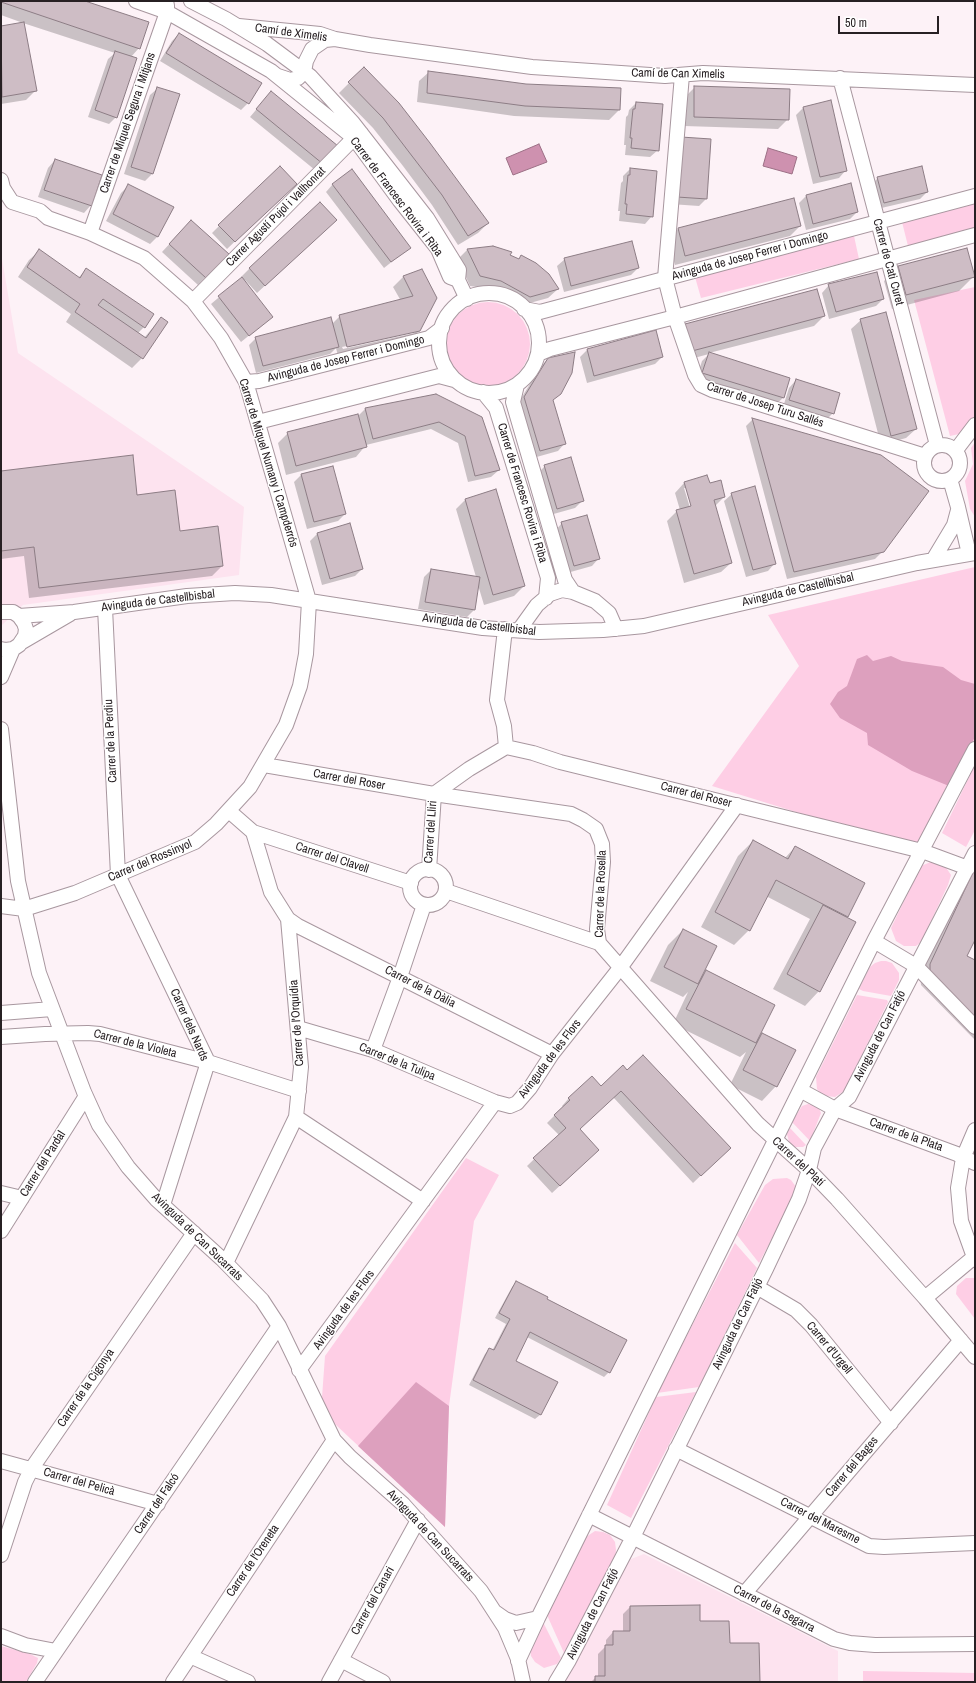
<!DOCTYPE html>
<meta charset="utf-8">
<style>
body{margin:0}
#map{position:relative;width:976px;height:1683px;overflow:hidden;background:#fdf2f7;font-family:"Archivo Narrow",sans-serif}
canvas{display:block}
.frame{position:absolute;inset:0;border:2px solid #272023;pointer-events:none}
.scale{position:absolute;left:838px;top:16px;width:101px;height:18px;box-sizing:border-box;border:2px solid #272023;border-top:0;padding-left:5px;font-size:12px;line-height:14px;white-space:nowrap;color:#272023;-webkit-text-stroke:3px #fff;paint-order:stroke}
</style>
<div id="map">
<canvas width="976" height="1683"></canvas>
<div class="frame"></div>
<div class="scale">50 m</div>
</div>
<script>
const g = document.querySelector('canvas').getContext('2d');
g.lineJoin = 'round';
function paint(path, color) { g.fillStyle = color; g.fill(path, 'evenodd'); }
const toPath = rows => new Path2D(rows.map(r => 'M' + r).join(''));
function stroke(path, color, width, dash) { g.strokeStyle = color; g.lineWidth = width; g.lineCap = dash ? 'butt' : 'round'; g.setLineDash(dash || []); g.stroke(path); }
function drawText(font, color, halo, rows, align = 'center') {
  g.font = font + ' "Archivo Narrow",sans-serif'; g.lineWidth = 3; g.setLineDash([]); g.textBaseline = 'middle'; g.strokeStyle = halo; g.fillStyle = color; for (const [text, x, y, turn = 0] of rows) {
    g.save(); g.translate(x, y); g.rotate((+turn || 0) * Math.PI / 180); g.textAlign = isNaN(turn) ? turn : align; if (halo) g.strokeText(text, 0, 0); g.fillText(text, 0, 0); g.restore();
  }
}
paint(toPath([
 [1,253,18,353,244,507,239,575,23,605,1,626],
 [644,1554,838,1651,838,1682,559,1682,626,1561]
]), '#fde3ef');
paint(toPath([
 [975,203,975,229,908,246,902,222],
 [854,236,859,259,701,298,695,277],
 [975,287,975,416,964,431,959,434,950,436,914,300],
 '446 344a42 42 0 1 1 84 0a42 42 0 1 1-84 0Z',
 [975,442,975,517,970,509,965,481,973,464,971,448],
 [975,567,975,747,922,851,712,786,799,666,768,615],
 [975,765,975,830,966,847,942,833],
 [933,861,945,866,951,875,948,885,921,942,916,946,904,946,896,941,891,928,921,866],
 [881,961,886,961,892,963,899,973,899,980,891,996,863,991,859,989,870,967,875,963],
 [857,995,887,1000,888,1002,844,1091,835,1097,826,1096,821,1094,817,1089,816,1077],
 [808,1104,818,1106,821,1113,810,1141,792,1122,802,1106],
 [790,1128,806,1145,803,1147,794,1147,789,1142,787,1134],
 [466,1158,499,1175,474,1221,449,1406,445,1527,321,1411,325,1356],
 [787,1178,791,1180,796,1187,796,1193,759,1263,737,1235,765,1185,773,1179],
 [735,1243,757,1268,699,1387,657,1393],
 [966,1278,975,1278,975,1319,956,1294,957,1286],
 [696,1392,631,1518,607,1505,656,1397],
 [595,1531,603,1532,610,1535,615,1542,616,1550,615,1559,564,1653,547,1615,586,1537],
 [543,1622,561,1658,557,1664,544,1668,535,1662,531,1656,530,1649],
 [1,1646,30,1654,38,1658,37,1663,26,1682,1,1682],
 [863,1671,975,1673,975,1682,863,1682]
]), '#fecee5');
paint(toPath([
 [867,655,873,661,891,656,902,661,943,667,961,680,975,684,975,737,949,786,912,771,868,745,867,733,840,718,830,704,838,692,847,686,857,659],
 [416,1382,449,1406,445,1527,358,1446]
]), '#dda0be');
const water = toPath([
 [539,144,547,162,513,175,506,158,539,144],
 [768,148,797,157,792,174,763,166,768,148]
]);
paint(water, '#ce91af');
stroke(water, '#9c6f85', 1);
paint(toPath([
 [1,1,82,1,139,48,131,57,116,117,109,124,88,117,108,59,115,53,23,23,36,90,26,100,1,104,1,27,23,23,1,15],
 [179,34,248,103,241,110,160,61,172,41],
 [429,72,526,85,620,89,619,110,609,120,514,116,417,102,419,81],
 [349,83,488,223,478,233,458,245,432,205,403,166,373,128,339,93],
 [695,87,788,119,778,129,684,126,685,97],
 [158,88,179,95,152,174,145,181,124,174,150,95],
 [271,92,337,146,315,170,250,117],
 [636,103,658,150,650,157,625,155,626,145,624,145,626,117,628,115,629,110],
 [803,108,846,170,839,178,813,184,796,115],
 [710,140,706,199,699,206,670,204],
 [55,160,91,205,84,213,38,197,48,168],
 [630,169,652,216,645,224,619,221,620,211,618,211,621,183,623,181,623,176],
 [878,178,927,192,920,199,877,209,871,185],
 [333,184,409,248,384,268,326,192],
 [850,185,857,212,850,219,806,230,799,203,806,196],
 [128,186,172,208,157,237,150,244,106,221,121,193],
 [288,191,227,249,212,233,219,226],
 [793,199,800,226,790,236,675,265,668,238,678,229],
 [320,204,328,227,257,293,245,280,244,281,272,317,241,342,211,304,243,277,242,276,249,269],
 [184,228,227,254,198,285,162,252],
 [467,250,509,256,518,260,521,257,558,289,548,298,519,306,503,296,484,288,470,286,458,259],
 [39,251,78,278,87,269,144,327,138,333,144,338,161,318,142,358,132,368,66,322,71,314,18,277,29,260],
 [565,259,638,268,631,275,564,292,557,266],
 [899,267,973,277,959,291,892,309,884,281],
 [422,270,419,331,409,341,338,356,336,348,330,354,256,373,249,345,256,338,332,324,340,316,401,301,393,287,403,277],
 [415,331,415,333,343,349,342,347],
 [829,285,883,299,876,306,829,319,822,293],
 [824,316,814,326,709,353,789,378,783,398,775,405,696,380,702,361,709,354,683,361,676,335,685,325],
 [861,320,916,429,906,438,881,445,851,329],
 [655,332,662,357,655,364,587,383,580,357,587,350],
 [548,359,560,393,552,401,565,443,558,451,533,458,517,405,541,366],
 [796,380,833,413,826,420,783,407,789,388],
 [436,396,499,470,491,477,468,482,458,443,431,429,366,445,356,457,286,475,278,443,288,433,358,416,365,409],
 [753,419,883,551,875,559,787,579,746,426],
 [545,466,582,501,575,508,550,515,538,473],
 [1,472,137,496,222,566,212,576,29,598,24,556,1,559],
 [301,475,345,514,338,521,307,529,294,482],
 [684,483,709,485,724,497,715,506,731,563,721,572,684,583,667,521,677,511,680,510,675,493],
 [684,488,687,488,693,511,691,511],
 [732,494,775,563,768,571,746,577,724,501],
 [466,499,524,586,514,596,484,605,478,585,474,610,467,617,418,609,424,577,431,570,476,577,456,509],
 [562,523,599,558,592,566,567,573,555,531],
 [317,534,362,569,355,576,322,585,310,541],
 [753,841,785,858,795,847,847,916,819,991,805,1006,773,989,810,919,766,896,749,930,734,945,701,927,738,856],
 [975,859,975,938,966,956,975,961,975,1040,921,985,920,975],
 [683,930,700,977,706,972,757,1039,762,1034,776,1086,762,1101,730,1085,746,1052,740,1057,673,1024,688,992,683,997,650,981,668,945],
 [623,1067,722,1155,693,1183,613,1097,578,1129,591,1157,552,1193,527,1166,559,1135,547,1123,563,1107,562,1106,569,1098,601,1087],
 [975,1142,975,1169,969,1150],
 [516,1282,545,1300,609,1372,604,1377,527,1337,514,1361,557,1383,540,1415,535,1419,469,1385,485,1354,490,1349,492,1351,506,1324,495,1318,512,1287],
 [630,1607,699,1622,759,1682,591,1682,596,1677,598,1677,598,1654,606,1646,606,1640,613,1632,623,1632,623,1614]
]), '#0003');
const building = toPath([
 [1,1,85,1,149,22,140,49,1,2,1,1],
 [24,22,37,91,2,97,1,26,24,22],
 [179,33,262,83,249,104,166,53,179,33],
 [115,51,137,58,117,118,95,110,115,51],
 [364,67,399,103,430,143,489,223,468,236,442,195,412,156,383,118,348,82,364,67],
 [428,71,526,84,621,88,620,110,525,106,427,93,428,71],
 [694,86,790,89,789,120,694,117,694,86],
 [157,87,180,94,153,174,131,167,157,87],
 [271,91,338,146,323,164,256,109,271,91],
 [831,100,847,171,820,177,803,107,831,100],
 [636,102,663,104,659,151,631,148,632,138,630,138,633,109,635,109,636,102],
 [681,137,711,139,707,199,677,197,681,137],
 [55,159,102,175,92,206,44,190,55,159],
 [280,166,297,184,235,242,218,225,280,166],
 [922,166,928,192,884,203,877,177,922,166],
 [630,168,657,171,653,217,626,214,627,204,625,204,628,175,630,175,630,168],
 [352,169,411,248,391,262,332,184,352,169],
 [851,183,858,212,813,224,806,195,851,183],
 [128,184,174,207,158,237,113,214,128,184],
 [794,198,801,226,685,256,678,228,794,198],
 [320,202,337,220,265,286,249,268,320,202],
 [191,220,229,254,206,278,169,244,191,220],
 [632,241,639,268,571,286,564,258,632,241],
 [493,246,512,252,510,255,519,259,521,255,536,263,549,274,559,289,530,297,501,281,480,276,467,249,493,246],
 [967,248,975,277,906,295,898,266,967,248],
 [39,249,80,278,86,268,154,314,145,328,103,299,98,305,146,338,161,317,168,322,143,359,75,312,80,304,27,267,39,249],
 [422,269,437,298,420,331,347,347,339,315,413,296,403,276,422,269],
 [877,272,884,299,836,312,828,284,877,272],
 [242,277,273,317,249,336,218,296,242,277],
 [817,289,825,316,692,351,685,324,817,289],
 [886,312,917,429,891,436,860,319,886,312],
 [331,317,339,347,263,366,255,337,331,317],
 [656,330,663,357,594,376,587,349,656,330],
 [575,352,572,373,561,394,553,400,566,444,540,451,524,397,548,358,575,352],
 [709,352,790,378,784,398,702,373,709,352],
 [796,379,840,393,834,414,789,400,796,379],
 [436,394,482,417,500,470,475,476,465,436,439,422,373,439,365,408,436,394],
 [358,414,367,447,296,466,287,432,358,414],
 [752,418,881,455,929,491,884,552,794,572,752,418],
 [133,455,137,495,175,490,180,531,218,526,223,566,39,588,34,547,1,551,1,471,133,455],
 [571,457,584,501,557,509,544,465,571,457],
 [333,466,346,514,314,522,301,474,333,466],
 [707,475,710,483,721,480,725,497,714,500,732,563,694,574,676,510,691,506,684,482,707,475],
 [755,486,776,564,753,570,731,493,755,486],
 [496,489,525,586,493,595,465,499,496,489],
 [587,515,600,559,574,566,561,522,587,515],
 [350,523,363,569,330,579,317,533,350,523],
 [431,569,480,577,475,610,425,602,431,569],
 [753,840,788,859,795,846,865,883,848,917,776,880,750,931,715,912,753,840],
 [975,868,975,940,967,956,975,960,975,1020,930,975,930,964,975,868],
 [823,905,856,922,820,992,787,974,823,905],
 [683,929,717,946,698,984,664,967,683,929],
 [706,970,775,1005,756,1043,686,1009,706,970],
 [762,1033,796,1050,777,1087,743,1070,762,1033],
 [643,1055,731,1148,701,1176,621,1091,580,1129,599,1150,560,1186,533,1158,566,1128,554,1115,570,1100,568,1098,592,1076,601,1086,623,1065,627,1070,643,1055],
 [516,1281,548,1297,547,1299,627,1340,610,1373,530,1332,516,1361,558,1382,541,1415,473,1380,489,1348,494,1350,510,1319,499,1313,516,1281],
 [700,1605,700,1621,729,1621,730,1643,759,1643,760,1682,595,1682,595,1676,605,1676,605,1645,613,1645,613,1631,630,1631,630,1606,700,1605]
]);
paint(building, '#cebdc5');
stroke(building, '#8d7d85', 1);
const minor = toPath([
 [136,1,167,12,271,71,354,138,400,201,438,249,450,277,458,280],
 [191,1,226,19,267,44,310,76,353,123,427,218,459,270,458,280,467,299],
 [239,26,320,34,335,39,370,45,532,67,665,76,703,73,975,85],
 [682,75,665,278,675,317,695,375,701,385,712,390,744,399,925,456],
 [278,76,290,80,298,78,304,72,306,61,312,49,325,40,335,39],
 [840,78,937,445],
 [1,180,3,188,12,202,40,211,48,218,90,233,144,258,193,301,221,338,246,382,309,601,306,654,300,686,286,725,250,787,216,824,195,842,75,893,24,909,1,906],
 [90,233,167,12,167,5,165,4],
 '439 343a50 50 0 1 1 100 0a50 50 0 1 1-100 0Z',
 [193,301,354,138,361,133],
 [524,309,540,312,975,196],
 [538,354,550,349,675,317,975,235],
 [246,382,259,381,429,338,442,328],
 [517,385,513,402,565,580,573,592],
 [483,392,496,408,548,578,546,598],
 [258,422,439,376,454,380],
 '924 463a18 18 0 1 1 36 0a18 18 0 1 1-36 0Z',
 [956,450,975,425],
 [950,479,958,507,969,554],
 [933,560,954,525,958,510],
 [105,608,118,875,208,1062,163,1205],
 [1,612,13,612,19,616,24,623,26,629,25,636,19,645,13,649,6,650,1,649],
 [19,616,74,612,187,596,235,593,271,595,483,628,539,632,603,630,644,626,917,563,975,553],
 [505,629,497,700,504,726,506,747],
 [519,630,537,605,550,594,562,590,573,592,595,601,609,613,616,629],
 [22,642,70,614],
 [1,677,13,649],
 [1,729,18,881,39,973,84,1092,99,1125,128,1167,156,1199,222,1259,262,1300,279,1326,334,1440,350,1457,403,1504,481,1591,505,1628,518,1659,523,1682],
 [264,765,434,794,571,814,583,820,596,829,602,844,603,862,597,929,599,943,758,1124,809,1170,837,1199,925,1298,975,1357],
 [434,794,469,769,506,747,533,753,560,762,922,851,968,868],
 [253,832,411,883],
 '410 887a18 18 0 1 1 36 0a18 18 0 1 1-36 0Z',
 [429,870,434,794],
 [446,891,599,943],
 [288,919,298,926,552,1054],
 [874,941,916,966,975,1027],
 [1,1013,52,1009],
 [298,1028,373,1050,495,1102,510,1106,517,1103,530,1088,552,1054,620,968,737,805],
 [1,1037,45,1034,88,1033,100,1034,208,1062,299,1091],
 [373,1050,400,977,424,905],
 [800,1090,835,1109,957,1154,975,1163],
 [296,1117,423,1201],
 [975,1130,963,1158,958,1188,961,1221,975,1260],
 [1,1193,22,1198],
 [1,1231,86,1096],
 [226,1263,296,1117,301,1067,288,919,271,892,253,832,229,811],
 [757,1287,796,1310,811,1325,891,1423],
 [925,1298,973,1258],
 [299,1370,495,1102],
 [676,1449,869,1546,884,1547,975,1543],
 [1,1461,158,1504],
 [589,1515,834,1639,850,1643,875,1645,975,1644],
 [1,1555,25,1482,32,1468,194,1233],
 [744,1594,961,1340],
 [495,1612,505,1619,516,1623,538,1618],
 [1,1636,25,1645,56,1651],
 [190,1656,248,1682],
 [341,1660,383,1682],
 [518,1661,538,1618,874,941,975,749],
 [35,1682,279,1326],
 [173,1682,334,1440],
 [329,1682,418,1520],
 [556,1682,568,1662,633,1537,766,1269,799,1199,809,1170,814,1148,835,1109,849,1097,975,853]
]);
stroke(minor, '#a8979f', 16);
stroke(minor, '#fff', 14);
drawText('12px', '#272023', '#fff', [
 ["Camí de Ximelis",291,33,8],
 ["Camí de Can Ximelis",678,74,1],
 ["Carrer de Miquel Segura i Mitjans",128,123,-71],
 ["Carrer de Francesc Rovira i Riba",396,197,53],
 ["Carrer Agustí Pujol i Vallhonrat",276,217,-45],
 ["Avinguda de Josep Ferrer i Domingo",750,256,-15],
 ["Carrer de Cati Curet",888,262,75],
 ["Avinguda de Josep Ferrer i Domingo",346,359,-14],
 ["Carrer de Josep Turu Sallés",765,405,18],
 ["Carrer de Miquel Numany i Campderrós",268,463,73],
 ["Carrer de Francesc Rovira i Riba",522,493,73],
 ["Avinguda de Castellbisbal",798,590,-13],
 ["Avinguda de Castellbisbal",158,601,-7],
 ["Avinguda de Castellbisbal",479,625,7],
 ["Carrer de la Perdiu",111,741,-93],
 ["Carrer del Roser",349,780,10],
 ["Carrer del Roser",696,795,14],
 ["Carrer del Lliri",431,832,-86],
 ["Carrer del Clavell",332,858,18],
 ["Carrer del Rossinyol",150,861,-23],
 ["Carrer de la Rosella",601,894,-88],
 ["Carrer de la Dàlia",420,987,27],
 ["Carrer de l'Orquídia",297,1023,-94],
 ["Carrer dels Nards",189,1025,66],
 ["Avinguda de Can Fatjó",880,1036,-63],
 ["Carrer de la Violeta",135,1044,14],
 ["Avinguda de les Flors",550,1059,-53],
 ["Carrer de la Tulipa",397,1062,22],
 ["Carrer de la Plata",906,1135,20],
 ["Carrer del Platí",798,1162,43],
 ["Carrer del Pardal",43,1164,-58],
 ["Avinguda de Can Sucarrats",197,1237,44],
 ["Avinguda de les Flors",344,1310,-54],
 ["Avinguda de Can Fatjó",738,1324,-64],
 ["Carrer d'Urgell",829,1348,50],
 ["Carrer de la Cigonya",86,1388,-56],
 ["Carrer del Bages",852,1467,-50],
 ["Carrer del Pelicà",79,1482,16],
 ["Carrer del Falcó",157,1504,-56],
 ["Carrer del Maresme",820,1521,27],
 ["Avinguda de Can Sucarrats",430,1536,47],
 ["Carrer de l'Oreneta",253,1561,-56],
 ["Carrer del Canari",373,1601,-61],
 ["Carrer de la Segarra",774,1609,27],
 ["Avinguda de Can Fatjó",593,1614,-63]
]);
</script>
